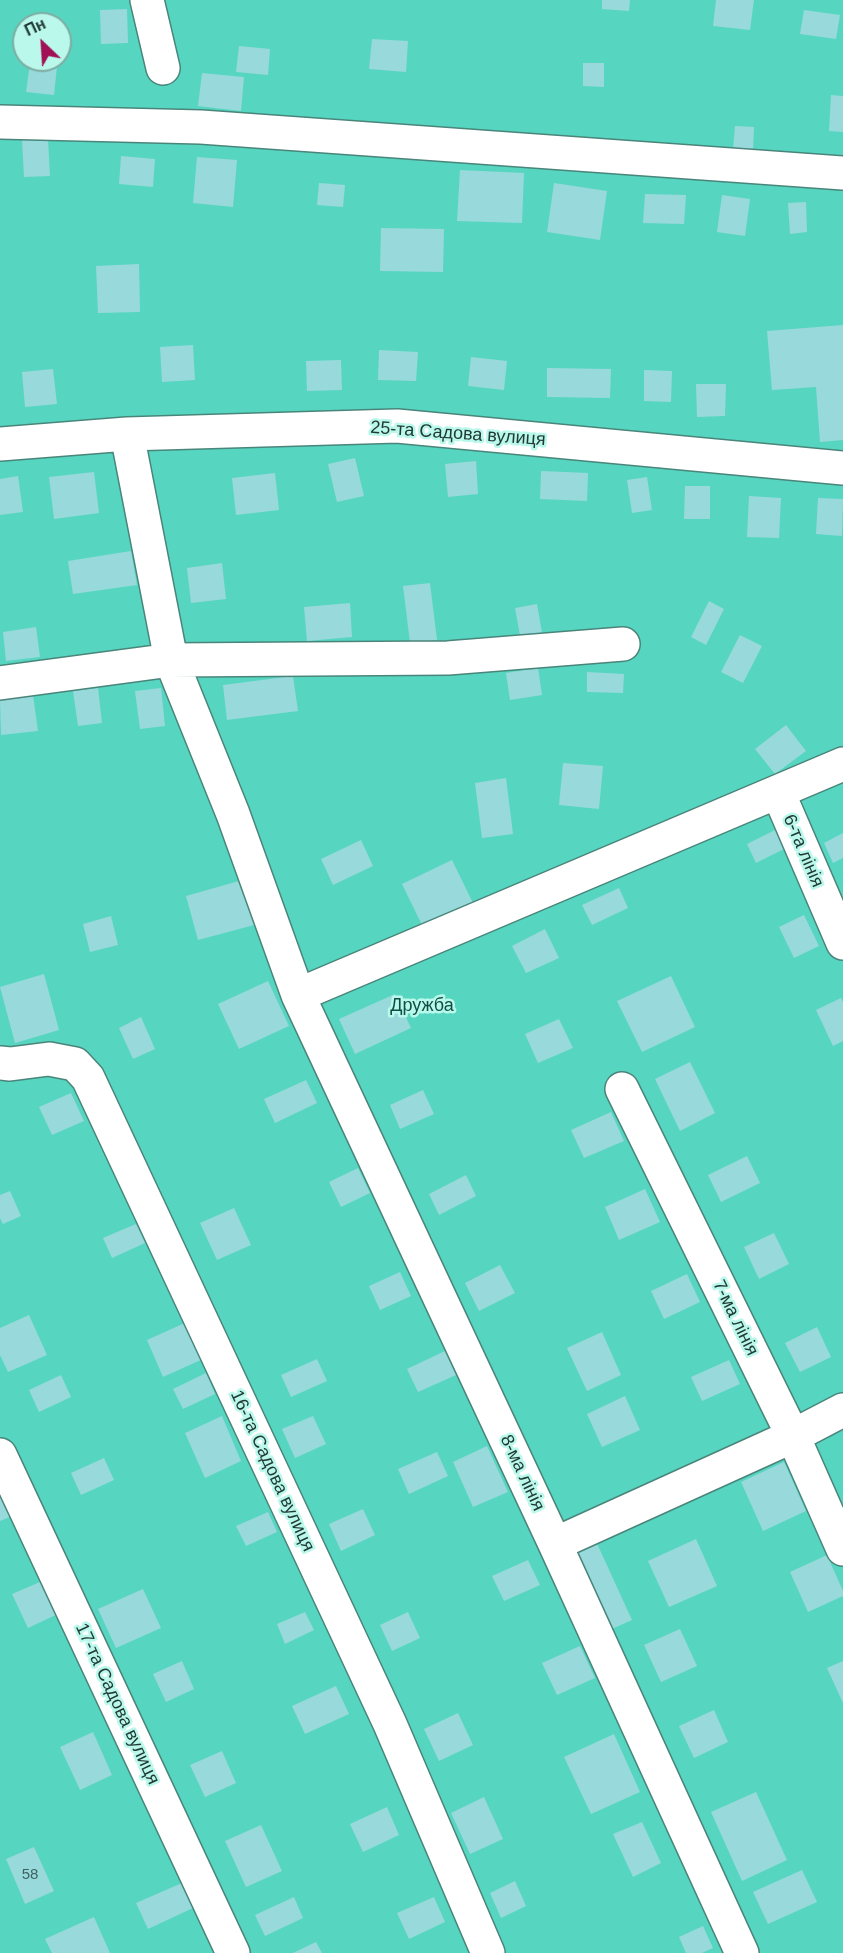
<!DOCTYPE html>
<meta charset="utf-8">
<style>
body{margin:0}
#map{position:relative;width:843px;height:1953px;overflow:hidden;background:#baf8eb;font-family:Helvetica,sans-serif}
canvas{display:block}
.north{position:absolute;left:12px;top:12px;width:60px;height:60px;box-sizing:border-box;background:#baf8eb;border:2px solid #7daca2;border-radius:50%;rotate:335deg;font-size:16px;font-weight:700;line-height:24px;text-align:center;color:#213a35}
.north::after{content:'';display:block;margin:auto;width:21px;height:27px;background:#a10f55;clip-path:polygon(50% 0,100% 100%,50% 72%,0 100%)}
</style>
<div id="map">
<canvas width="843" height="1953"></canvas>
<div class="north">Пн</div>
</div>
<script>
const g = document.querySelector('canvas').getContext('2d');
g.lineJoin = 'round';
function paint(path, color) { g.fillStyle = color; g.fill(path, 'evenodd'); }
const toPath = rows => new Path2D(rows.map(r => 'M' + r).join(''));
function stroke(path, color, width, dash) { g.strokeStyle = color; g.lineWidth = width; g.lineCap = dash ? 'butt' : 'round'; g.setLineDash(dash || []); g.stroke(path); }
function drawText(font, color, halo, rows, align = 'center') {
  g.font = font + ' Helvetica,sans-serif'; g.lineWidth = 5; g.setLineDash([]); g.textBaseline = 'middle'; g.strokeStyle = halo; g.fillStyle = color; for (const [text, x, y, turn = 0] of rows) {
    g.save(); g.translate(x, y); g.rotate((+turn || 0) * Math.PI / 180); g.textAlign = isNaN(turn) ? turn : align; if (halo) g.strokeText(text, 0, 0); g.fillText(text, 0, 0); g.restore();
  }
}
paint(toPath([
 [0,0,843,0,843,1953,0,1953],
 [24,24,60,24,60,60,24,60]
]), '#56d6c0');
paint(toPath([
 [602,0,630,0,629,11,602,9],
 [716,0,754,0,750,30,713,26],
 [127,9,128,43,101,44,100,10],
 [804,10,840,15,836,39,800,34],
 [372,39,408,41,406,72,369,69],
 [239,46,270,49,268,75,236,72],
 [30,63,57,66,54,95,26,92],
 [583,63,604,63,604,87,583,86],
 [202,73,244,77,241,111,198,106],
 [831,95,843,96,843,132,829,131],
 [735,126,754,127,753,152,733,150],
 [48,139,50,176,24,177,22,140],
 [121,156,155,159,153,187,119,184],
 [197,157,237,160,233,207,193,203],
 [460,170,524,173,522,223,457,221],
 [319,183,345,185,343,207,317,205],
 [554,183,607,191,600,240,547,232],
 [645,194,686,195,684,224,643,223],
 [722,195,750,199,745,236,717,232],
 [806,202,807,232,790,234,788,203],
 [381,228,444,229,443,272,380,271],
 [139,264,140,312,98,313,96,266],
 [843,325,843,440,820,442,816,387,772,390,767,331],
 [193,345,195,380,162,382,160,347],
 [379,350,418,352,416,381,378,380],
 [471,357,507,361,504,390,468,386],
 [341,360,342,390,307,391,306,361],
 [547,368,611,369,610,398,547,397],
 [53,369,57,404,25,407,22,372],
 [644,370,672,371,671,402,644,401],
 [696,384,726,384,725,416,697,417],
 [355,458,364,496,337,502,328,464],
 [476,461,478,494,448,497,445,464],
 [541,471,588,473,587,501,540,499],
 [94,472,99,513,54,519,49,477],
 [275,473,279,510,236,515,232,478],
 [18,476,23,512,0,515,0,479],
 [647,477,652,510,632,513,627,480],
 [685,486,710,486,710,519,684,519],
 [749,496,781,498,779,538,747,537],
 [818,498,843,499,842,536,816,534],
 [131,551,137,585,73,594,68,561],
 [222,563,226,599,191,603,187,568],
 [430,583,437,640,410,643,403,586],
 [709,601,724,609,706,645,691,637],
 [350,603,352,637,307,641,304,607],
 [537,604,543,638,521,641,515,608],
 [36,627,40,657,6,661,3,632],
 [740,635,762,646,743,683,721,672],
 [538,668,542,695,510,700,506,673],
 [587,672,624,674,623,693,587,692],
 [293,676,298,711,227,720,223,685],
 [98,688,102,723,78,726,73,691],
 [161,688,165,726,140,729,135,691],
 [33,695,38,731,1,735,0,699],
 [786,725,806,751,775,774,755,749],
 [563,763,603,766,599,809,559,805],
 [506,778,513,834,482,838,475,783],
 [777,829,786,848,756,863,747,844],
 [843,833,843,858,833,863,824,843],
 [361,840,373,866,333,885,321,859],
 [452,860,473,903,423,927,402,884],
 [246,879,258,924,198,940,186,896],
 [619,888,628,908,592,925,582,905],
 [804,915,819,946,794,958,779,927],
 [111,916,118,945,90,952,83,924],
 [545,929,559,958,526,973,512,946],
 [44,974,59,1030,15,1043,0,987],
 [671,976,695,1027,642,1052,617,1001],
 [268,981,289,1026,239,1049,218,1004],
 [395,994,411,1028,355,1054,339,1019],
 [841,998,843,1002,843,1041,833,1046,816,1010],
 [141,1017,155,1049,133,1059,119,1028],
 [559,1019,573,1048,538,1063,525,1034],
 [690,1062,715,1113,680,1131,655,1079],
 [306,1080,317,1103,275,1123,264,1099],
 [423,1090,434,1114,400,1129,390,1105],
 [71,1093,84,1121,52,1135,39,1107],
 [611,1112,624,1141,584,1158,571,1130],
 [747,1156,760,1183,721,1202,708,1175],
 [358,1168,370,1193,341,1207,329,1182],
 [466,1175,476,1196,439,1215,429,1194],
 [645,1189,660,1222,619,1240,605,1207],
 [10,1191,21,1216,3,1224,0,1218,0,1195],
 [234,1208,251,1245,217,1260,200,1223],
 [136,1224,145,1243,112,1258,103,1238],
 [774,1233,789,1264,759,1279,744,1247],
 [500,1265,515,1293,479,1311,465,1283],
 [400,1272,411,1296,380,1310,369,1286],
 [687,1274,700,1302,664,1319,651,1291],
 [29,1315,47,1355,8,1372,0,1355,0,1328],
 [187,1322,203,1359,163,1377,147,1340],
 [817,1327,831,1357,800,1372,785,1343],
 [602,1332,621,1375,587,1391,567,1348],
 [445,1351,456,1375,418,1392,407,1369],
 [317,1359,327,1381,291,1397,281,1375],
 [729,1360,740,1384,702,1401,691,1377],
 [206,1373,215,1394,183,1409,173,1389],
 [61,1375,71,1397,39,1412,29,1390],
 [625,1396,640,1430,602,1447,587,1414],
 [222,1416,241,1461,205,1478,185,1433],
 [313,1416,326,1444,295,1458,282,1429],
 [487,1446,508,1492,473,1507,453,1462],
 [437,1452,448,1476,409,1494,398,1469],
 [104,1458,114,1480,81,1495,71,1473],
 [784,1462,806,1511,763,1531,741,1482],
 [0,1477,17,1514,0,1521],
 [363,1509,375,1535,341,1551,329,1524],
 [268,1512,277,1532,246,1546,236,1526],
 [594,1537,632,1620,605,1632,567,1549],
 [696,1539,717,1586,669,1607,648,1561],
 [827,1555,843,1591,843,1596,808,1612,790,1572],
 [528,1560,540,1585,504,1601,492,1576],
 [47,1579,62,1612,28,1628,12,1594],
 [143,1589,161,1628,116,1648,98,1609],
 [305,1612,314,1630,285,1644,277,1624],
 [408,1612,420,1638,392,1651,380,1625],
 [680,1629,697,1666,661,1682,644,1645],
 [580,1646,595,1678,557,1695,542,1663],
 [182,1661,194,1689,166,1702,153,1674],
 [843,1661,843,1703,827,1668],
 [336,1686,349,1714,305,1734,292,1706],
 [714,1710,728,1742,694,1758,679,1726],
 [458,1713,473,1745,439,1761,424,1729],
 [93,1732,112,1775,80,1790,60,1747],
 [614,1734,640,1792,591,1814,564,1757],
 [222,1751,236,1783,205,1797,190,1765],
 [756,1792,787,1860,742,1881,711,1812],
 [484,1797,503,1839,470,1854,451,1813],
 [387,1807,399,1835,363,1852,350,1824],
 [642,1822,661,1863,633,1877,613,1834],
 [261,1825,282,1871,246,1887,225,1841],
 [34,1847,54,1891,25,1904,6,1859],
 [802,1870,817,1902,768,1924,753,1892],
 [515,1881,526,1906,501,1918,490,1893],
 [182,1883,193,1908,148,1929,136,1903],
 [294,1897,303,1918,265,1936,255,1915],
 [434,1897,445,1922,409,1939,397,1913],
 [94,1917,110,1953,52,1953,45,1939],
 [703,1926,713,1948,702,1953,686,1953,679,1937],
 [316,1942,322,1953,293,1953]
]), '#98d9dc');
const minor = toPath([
 [147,0,163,68],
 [0,122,201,127,843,173],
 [127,434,171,660,233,814,298,995,555,1544,742,1953],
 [0,444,127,434,397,426,843,468],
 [0,683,171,660,448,658,623,644],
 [778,792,843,943],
 [298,995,843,764],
 [0,1063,10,1064,49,1059,75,1064,88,1078,390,1724,488,1953],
 [622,1089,793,1436,843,1549],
 [0,1455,233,1953],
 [555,1544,793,1436,843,1410]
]);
stroke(minor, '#49857a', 36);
stroke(minor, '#fff', 33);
drawText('15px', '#3f625f', null, [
 ["58",30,1875]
]);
drawText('18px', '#213a35', '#baf8eb', [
 ["25-та Садова вулиця",458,434,4],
 ["6-та лінія",803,851,67],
 ["7-ма лінія",735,1318,64],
 ["16-та Садова вулиця",272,1471,65],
 ["8-ма лінія",522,1473,65],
 ["17-та Садова вулиця",117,1704,65]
]);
drawText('18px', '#0d4f45', '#baf8eb', [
 ["Дружба",422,1006]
]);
</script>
